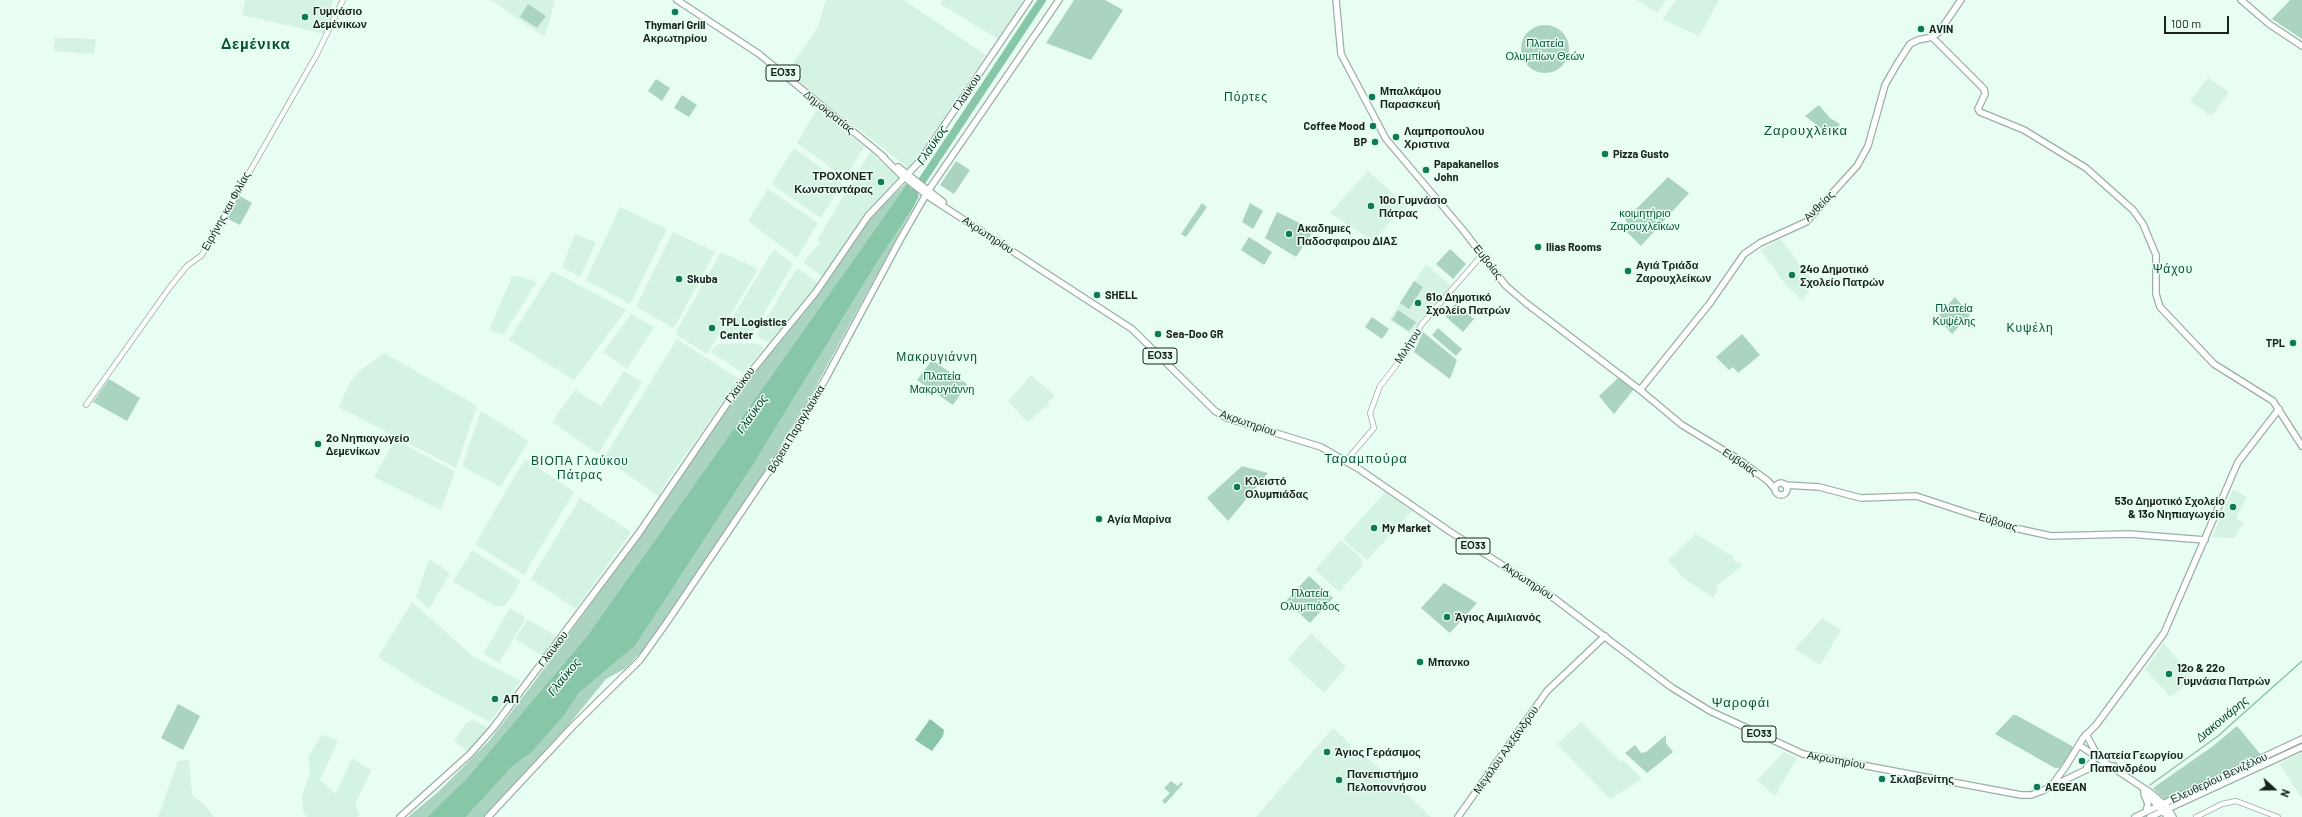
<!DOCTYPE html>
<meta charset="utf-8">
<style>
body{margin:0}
#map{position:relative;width:2302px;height:817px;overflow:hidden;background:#e8fef2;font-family:Barlow,sans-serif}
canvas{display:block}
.north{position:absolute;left:2254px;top:769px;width:40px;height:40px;-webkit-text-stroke:3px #e8fef2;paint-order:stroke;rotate:111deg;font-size:11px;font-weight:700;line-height:16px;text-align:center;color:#1a221e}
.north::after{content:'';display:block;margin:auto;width:14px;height:18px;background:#1a221e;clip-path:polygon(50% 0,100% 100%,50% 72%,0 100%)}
.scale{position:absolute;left:2164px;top:16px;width:65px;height:18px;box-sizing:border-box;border:2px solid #1a221e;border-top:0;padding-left:5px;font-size:12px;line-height:14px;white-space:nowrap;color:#1a221e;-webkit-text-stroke:3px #e8fef2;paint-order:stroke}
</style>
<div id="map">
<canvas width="2302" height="817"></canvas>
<div class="north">N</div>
<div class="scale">100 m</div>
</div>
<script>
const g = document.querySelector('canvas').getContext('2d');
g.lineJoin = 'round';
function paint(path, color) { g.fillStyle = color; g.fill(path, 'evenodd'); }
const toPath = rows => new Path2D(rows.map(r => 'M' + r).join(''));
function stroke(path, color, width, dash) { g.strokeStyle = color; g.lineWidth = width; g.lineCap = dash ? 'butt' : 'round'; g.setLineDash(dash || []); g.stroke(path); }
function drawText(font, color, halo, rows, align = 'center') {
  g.font = font + ' Barlow,sans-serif'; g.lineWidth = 3; g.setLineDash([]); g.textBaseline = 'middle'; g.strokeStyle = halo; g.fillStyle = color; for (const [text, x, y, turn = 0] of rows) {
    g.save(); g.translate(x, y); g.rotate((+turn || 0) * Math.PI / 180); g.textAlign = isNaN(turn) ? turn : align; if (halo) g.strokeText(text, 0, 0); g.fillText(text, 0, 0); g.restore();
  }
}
paint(toPath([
 [245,0,333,0,331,9,334,10,324,34,242,15],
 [491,0,555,0,545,36,543,36],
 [826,0,904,0,986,55,909,169,787,72,818,27],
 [942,0,1021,0,1023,2,998,39,940,4],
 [1636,0,1667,0,1657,12],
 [1676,0,1719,0,1699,36,1664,20,1663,18],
 [55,38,96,39,94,54,53,51],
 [2208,78,2229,92,2211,116,2190,101],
 [817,109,864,147,845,178,797,143],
 [794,148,842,183,821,218,771,184],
 [870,152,900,178,867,211,822,277,803,262,820,243,817,240],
 [1368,171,1406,205,1373,241,1330,213],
 [768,189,818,223,797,258,748,221],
 [620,207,667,229,630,304,586,280],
 [673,232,715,252,674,328,636,307],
 [575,234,596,242,580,277,562,267],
 [1781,239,1813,282,1803,301,1786,285,1760,250],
 [774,249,793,264,750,337,726,338,721,336],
 [721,252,758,269,707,354,675,334],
 [1426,264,1451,286,1419,321,1412,335,1389,320],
 [797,268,820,284,770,343,758,337,757,334],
 [552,271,626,310,574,380,509,340],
 [512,276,523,277,537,282,503,335,489,330],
 [631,314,654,327,627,369,603,352],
 [677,339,739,379,676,468,662,489,660,496,658,496,604,458],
 [754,343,762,346,763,349,743,373,711,352,717,344],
 [384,353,477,406,456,468,339,407,350,382,362,369],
 [624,371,642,382,598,454,552,422,575,390,601,406],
 [1031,375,1055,396,1048,402,1050,404,1027,422,1008,401],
 [481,411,529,441,500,487,462,466],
 [395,440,455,471,441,510,374,477],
 [525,459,574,492,524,575,475,544],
 [2233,489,2247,497,2236,518,2244,523,2234,538,2212,537],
 [1385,492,1412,511,1367,560,1343,539],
 [580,498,631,532,576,609,531,579],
 [1696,534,1734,557,1733,560,1743,565,1716,586,1717,592,1713,598,1682,577,1668,560],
 [1341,540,1361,558,1363,565,1339,592,1315,570],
 [472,550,521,581,505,606,495,606,453,582],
 [429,559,450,573,429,609,416,597],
 [412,602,474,657,521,681,490,722,423,686,378,657],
 [510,608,526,618,499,663,483,654],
 [1822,618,1841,630,1820,665,1795,649],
 [528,619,556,636,544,657,515,639],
 [1311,633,1346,667,1324,693,1288,659],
 [2164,643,2193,679,2170,697,2145,669],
 [472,719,491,730,471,753,454,741,467,722,469,723],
 [1581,722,1621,762,1623,760,1642,779,1610,799,1557,744],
 [1333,728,1349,743,1354,750,1372,762,1431,817,1256,817],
 [322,735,338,740,320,780,336,794,352,758,371,770,355,805,360,815,356,817,307,817,303,811,302,796,310,774,308,757],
 [1784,752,1797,758,1775,796,1757,780],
 [2302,752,2302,799,2279,763],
 [189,760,192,795,205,805,214,817,158,817,178,761]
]), '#d4f3e3');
paint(toPath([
 [1074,0,1105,0,1123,10,1091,60,1046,43],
 [2290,0,2302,0,2302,39,2272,19],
 [528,4,546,16,537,28,520,17],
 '1521 49a24 24 0 1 1 48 0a24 24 0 1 1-48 0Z',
 [656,79,670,88,662,101,648,91],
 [682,95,697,105,689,117,674,108],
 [1819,105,1830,118,1840,124,1831,136,1805,116],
 [956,161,970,170,954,194,940,185],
 [1668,177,1689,193,1641,246,1625,230,1629,224,1625,220],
 [905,184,907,184,587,636,466,779,427,817,408,817,438,792,489,741,535,681,660,508,746,381,825,285,871,216],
 [238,195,252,203,240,225,226,218],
 [1202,203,1207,207,1186,237,1181,234],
 [1250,203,1263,211,1253,229,1242,222],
 [913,208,809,399,758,483,645,648,626,668,606,679,558,738,484,817,466,817,514,765,531,753,563,717,579,693,635,646,753,465,876,264],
 [1277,212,1314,230,1296,257,1265,238],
 [1249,237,1272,252,1264,265,1241,250],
 [1450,249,1466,264,1453,279,1436,264],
 [1414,281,1423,287,1409,309,1400,303],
 [1955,297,1970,315,1952,334,1937,317],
 [1456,303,1474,319,1463,332,1445,316],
 [1398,310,1416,322,1409,331,1392,320],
 [1372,317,1389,329,1382,339,1365,327],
 [1438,328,1462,349,1456,356,1432,335],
 [1423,332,1457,360,1450,379,1414,352],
 [1742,334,1760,355,1738,373,1733,367,1729,370,1716,357],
 [932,360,967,384,953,405,917,380],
 [1619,377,1634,389,1614,414,1599,396],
 [109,379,140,398,127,421,93,402],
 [1242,466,1268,473,1228,521,1207,498],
 [1309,576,1333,598,1310,623,1286,601],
 [1444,583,1477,603,1450,633,1421,608],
 [178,704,200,716,183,750,161,738],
 [2013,715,2016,715,2072,746,2073,749,2060,768,2055,768,1995,734],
 [2237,726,2261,755,2167,799,2164,799,2153,788,2213,746],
 [1666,735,1666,743,1673,752,1647,773,1625,753,1635,745,1641,753,1646,752],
 [1171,781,1178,786,1181,782,1183,784,1165,804,1162,801,1170,793,1164,788]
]), '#abd4c0');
paint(toPath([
 [930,719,944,730,943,736,932,751,915,740]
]), '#89c6a9');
paint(toPath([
 [907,184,919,196,913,208,876,264,753,465,635,646,579,693,563,717,531,753,514,765,466,817,427,817,466,779,587,636]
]), '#88c6a8');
stroke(toPath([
 [2150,785,2218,736,2302,661]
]), '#88c6a8', 1.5);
stroke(toPath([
 [910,199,1042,0]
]), '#88c6a8', 8);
const minor = toPath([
 [86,405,170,287,187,266,202,255,317,54,343,0],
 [1346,461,1374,428,1370,413,1380,386,1406,353,1421,325,1482,255],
 [2196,817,2222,804,2236,801,2278,817]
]);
const major = toPath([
 [677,0,759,54,884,157],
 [1336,0,1341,54,1386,139,1463,230,1506,286,1526,303,1640,390,1682,425,1738,459,1768,481,1775,489],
 [2241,0,2269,24,2302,46],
 [1932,37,1984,89,1985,94,1978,109,1980,112,2024,130,2086,168,2133,210,2143,224,2156,255,2156,294,2160,307,2214,364,2273,401,2302,446],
 [881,155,900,174,932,199,1132,329,1215,411,1227,418,1321,447,1359,469,1449,531,1551,596,1671,687,1710,711,1803,754,2021,795,2031,795,2042,791,2094,766,2114,766],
 [898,167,943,202],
 [1640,390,1710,303,1744,254,1760,243,1806,222,1857,166,1868,146,1885,85,1897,64,1910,44,1918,40,1932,37,1939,32,1961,0],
 '1775 489a6 6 0 1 1 12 0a6 6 0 1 1-12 0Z',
 [1785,485,1819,487,1861,498,1916,496,2010,527,2051,536,2129,534,2205,540],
 [2086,734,2095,751,2093,761,2087,767],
 [2079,745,2151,793,2167,807,2173,817],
 [2052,785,2066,766,2083,738,2096,725,2164,633,2238,462,2279,409],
 [2144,791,2168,817],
 [2144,794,2148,804,2146,812],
 [400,817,470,754,493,728,639,533,737,389,816,292,868,216,920,161,1029,0],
 [488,817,573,726,640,660,665,625,788,443,826,378,900,240,928,191,1059,0],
 [1458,817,1547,691,1605,636],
 [2135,817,2302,739],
 [2150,817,2302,747]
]);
stroke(minor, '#9bafa5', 6);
stroke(major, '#9bafa5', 8);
stroke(minor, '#fff', 4.5);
stroke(major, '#fff', 5.5);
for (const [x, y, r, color] of [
 [675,12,4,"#0e7b57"],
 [305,17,4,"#0e7b57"],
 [1921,29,4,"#0e7b57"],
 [1372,97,4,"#0e7b57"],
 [1373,126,4,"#0e7b57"],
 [1396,137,4,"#0e7b57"],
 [1375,142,4,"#0e7b57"],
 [1605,154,4,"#0e7b57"],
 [1426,170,4,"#0e7b57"],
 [881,182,4,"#0e7b57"],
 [1371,206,4,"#0e7b57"],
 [1289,234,4,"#0e7b57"],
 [1538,247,4,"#0e7b57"],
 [1628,271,4,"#0e7b57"],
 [1792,275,4,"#0e7b57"],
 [679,279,4,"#0e7b57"],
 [1097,295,4,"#0e7b57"],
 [1418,303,4,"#0e7b57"],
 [712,328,4,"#0e7b57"],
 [1158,334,4,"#0e7b57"],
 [2293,343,4,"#0e7b57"],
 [318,444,4,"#0e7b57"],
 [1237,487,4,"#0e7b57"],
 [2233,507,4,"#0e7b57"],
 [1099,519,4,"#0e7b57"],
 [1374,528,4,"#0e7b57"],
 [1447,617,4,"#0e7b57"],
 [1420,662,4,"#0e7b57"],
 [2169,674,4,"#0e7b57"],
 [495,699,4,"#0e7b57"],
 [1327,752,4,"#0e7b57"],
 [2082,761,4,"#0e7b57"],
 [1882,779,4,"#0e7b57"],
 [1339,780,4,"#0e7b57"],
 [2037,787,4,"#0e7b57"]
]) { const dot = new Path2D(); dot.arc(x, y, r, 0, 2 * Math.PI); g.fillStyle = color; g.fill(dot); stroke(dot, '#e8fef2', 1.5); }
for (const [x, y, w] of [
 [783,73,34],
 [1160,356,34],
 [1473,546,34],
 [1759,734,34]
]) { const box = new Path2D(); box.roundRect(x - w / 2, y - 8, w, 16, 3); g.fillStyle = '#e8fef2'; g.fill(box); stroke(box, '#1a221e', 1); }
drawText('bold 10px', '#1a221e', null, [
 ["ΕΟ33",783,73],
 ["ΕΟ33",1160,356],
 ["ΕΟ33",1473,546],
 ["ΕΟ33",1759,734]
]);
drawText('bold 11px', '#1a221e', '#e8fef2', [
 ["Γυμνάσιο",313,11],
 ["Δεμένικων",313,24],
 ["Thymari Grill",675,25,"center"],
 ["Ακρωτηρίου",675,38,"center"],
 ["AVIN",1929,29],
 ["Μπαλκάμου",1380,91],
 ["Παρασκευή",1380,104],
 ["Coffee Mood",1365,126,"right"],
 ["Λαμπροπουλου",1404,131],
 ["Χριστινα",1404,144],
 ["BP",1367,142,"right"],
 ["Pizza Gusto",1613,154],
 ["Papakanellos",1434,164],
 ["John",1434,177],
 ["ΤΡΟΧΟΝΕΤ",873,176,"right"],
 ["Κωνσταντάρας",873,189,"right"],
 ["10ο Γυμνάσιο",1379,200],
 ["Πάτρας",1379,213],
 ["Ακαδημιες",1297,228],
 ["Παδοσφαιρου ΔΙΑΣ",1297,241],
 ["Ilias Rooms",1546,247],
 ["Αγιά Τριάδα",1636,265],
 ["Ζαρουχλείκων",1636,278],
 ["24ο Δημοτικό",1800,269],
 ["Σχολείο Πατρών",1800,282],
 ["Skuba",687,279],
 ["SHELL",1105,295],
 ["61ο Δημοτικό",1426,297],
 ["Σχολείο Πατρών",1426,310],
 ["TPL Logistics",720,322],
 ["Center",720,335],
 ["Sea-Doo GR",1166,334],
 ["TPL",2285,343,"right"],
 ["2ο Νηπιαγωγείο",326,438],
 ["Δεμενίκων",326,451],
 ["Κλειστό",1245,481],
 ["Ολυμπιάδας",1245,494],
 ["53ο Δημοτικό Σχολείο",2225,501,"right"],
 ["& 13ο Νηπιαγωγείο",2225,514,"right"],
 ["Αγία Μαρίνα",1107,519],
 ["My Market",1382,528],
 ["Άγιος Αιμιλιανός",1455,617],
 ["Μπανκο",1428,662],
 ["12ο & 22ο",2177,668],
 ["Γυμνάσια Πατρών",2177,681],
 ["ΑΠ",503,699],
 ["Άγιος Γεράσιμος",1335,752],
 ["Πλατεία Γεωργίου",2090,755],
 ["Παπανδρέου",2090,768],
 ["Πανεπιστήμιο",1347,774],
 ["Πελοποννήσου",1347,787],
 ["Σκλαβενίτης",1890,779],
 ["AEGEAN",2045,787]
], 'left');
drawText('11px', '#04563b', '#e8fef2', [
 ["Πλατεία",1545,43],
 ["Ολυμπίων Θεών",1545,56],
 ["κοιμητήριο",1645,213],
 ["Ζαρουχλεΐκων",1645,226],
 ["Πλατεία",1954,308],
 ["Κυψέλης",1954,321],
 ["Πλατεία",942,376],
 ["Μακρυγιάννη",942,389],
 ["Πλατεία",1310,593],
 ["Ολυμπιάδος",1310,606]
]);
drawText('11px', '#1a221e', '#e8fef2', [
 ["Γλαύκου",967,92,-56],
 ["Δημοκρατίας",829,112,39],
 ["Ανθείας",1819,206,-45],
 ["Ειρήνης και Φιλίας",226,211,-61],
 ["Ακρωτηρίου",988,235,33],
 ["Ευβοίας",1488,262,52],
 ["Μιλήτου",1408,346,-57],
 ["Γλαύκου",740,385,-54],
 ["Ακρωτηρίου",1248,423,19],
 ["Βόρεια Παραγλαύκια",796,429,-59],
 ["Ευβοίας",1740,462,34],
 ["Εύβοιας",1998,522,17],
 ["Ακρωτηρίου",1528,581,33],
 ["Γλαύκου",553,649,-53],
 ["Μεγάλου Αλεξάνδρου",1506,750,-55],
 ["Ακρωτηρίου",1836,760,10],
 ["Ελευθερίου Βενιζέλου",2219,778,-25]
]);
g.letterSpacing = '1px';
drawText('12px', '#085238', '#e8fef2', [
 ["Πόρτες",1246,97],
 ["Ψάχου",2173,269],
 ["Κυψέλη",2030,328],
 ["Μακρυγιάννη",937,357],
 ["ΒΙΟΠΑ Γλαύκου",580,461],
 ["Πάτρας",580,475]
]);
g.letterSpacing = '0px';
drawText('italic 12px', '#053b28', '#e8fef2', [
 ["Γλαύκος",932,145,-56],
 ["Γλαύκος",752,414,-55],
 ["Γλαύκος",564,677,-51],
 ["Διακονιάρης",2222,719,-40]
]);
g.letterSpacing = '1px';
drawText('13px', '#085238', '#e8fef2', [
 ["Ζαρουχλέικα",1806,131],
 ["Ταραμπούρα",1366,459],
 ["Ψαροφάι",1741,703]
]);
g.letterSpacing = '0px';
g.letterSpacing = '1px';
drawText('bold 15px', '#085238', '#e8fef2', [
 ["Δεμένικα",256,44]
]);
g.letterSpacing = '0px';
</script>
